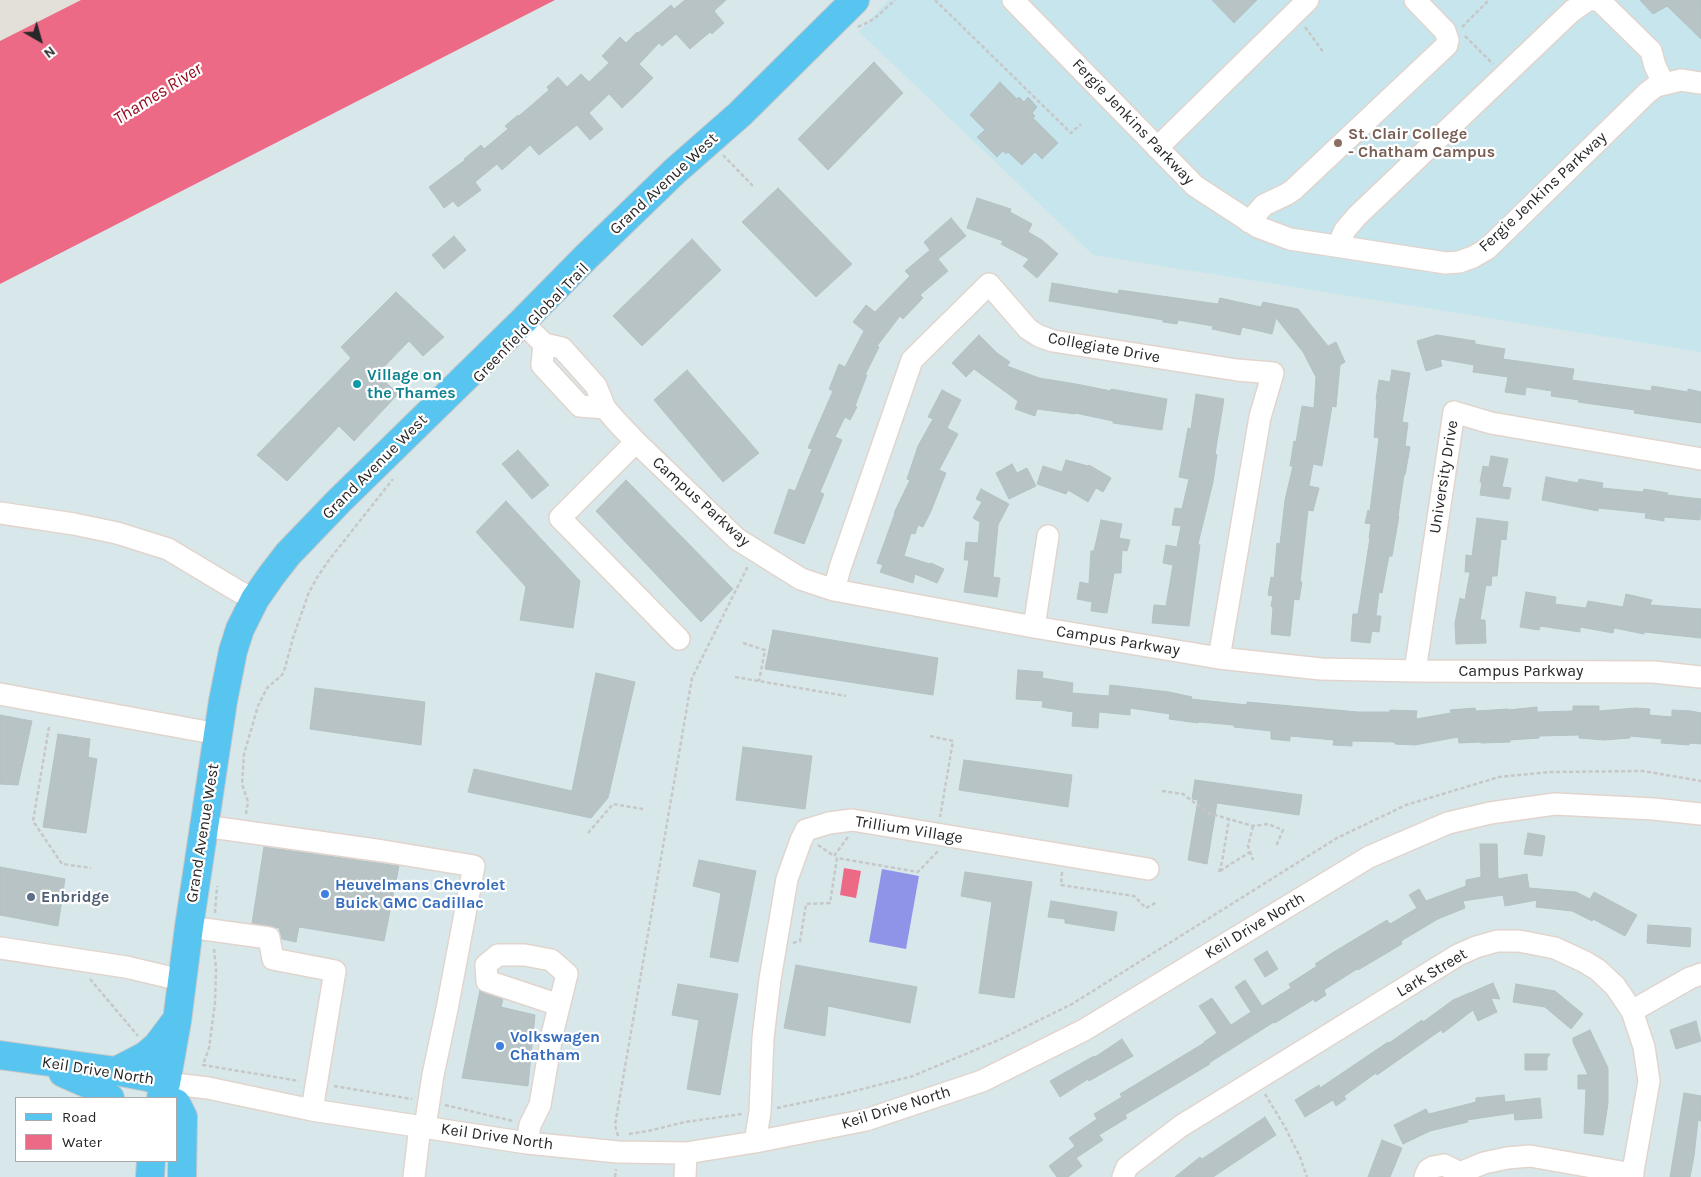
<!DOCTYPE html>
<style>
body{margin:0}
#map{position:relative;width:1701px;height:1177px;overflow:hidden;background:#d8e8ea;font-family:Karla,sans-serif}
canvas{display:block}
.legend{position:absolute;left:15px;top:1097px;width:162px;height:65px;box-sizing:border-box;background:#fff;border:1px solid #a9a9a9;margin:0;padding:6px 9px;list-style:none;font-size:15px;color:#272727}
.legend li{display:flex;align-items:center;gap:10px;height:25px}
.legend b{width:25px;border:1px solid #a9a9a9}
.north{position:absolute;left:15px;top:15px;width:50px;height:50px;-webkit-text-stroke:4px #fff;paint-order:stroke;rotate:142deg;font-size:14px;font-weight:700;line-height:20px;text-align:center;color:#272727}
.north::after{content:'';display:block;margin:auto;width:18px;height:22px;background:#272727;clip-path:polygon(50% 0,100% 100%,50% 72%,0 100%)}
</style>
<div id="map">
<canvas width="1701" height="1177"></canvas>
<ul class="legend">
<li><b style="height:6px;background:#57c5f0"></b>Road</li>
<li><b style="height:14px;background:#ed6a86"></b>Water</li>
</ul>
<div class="north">N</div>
</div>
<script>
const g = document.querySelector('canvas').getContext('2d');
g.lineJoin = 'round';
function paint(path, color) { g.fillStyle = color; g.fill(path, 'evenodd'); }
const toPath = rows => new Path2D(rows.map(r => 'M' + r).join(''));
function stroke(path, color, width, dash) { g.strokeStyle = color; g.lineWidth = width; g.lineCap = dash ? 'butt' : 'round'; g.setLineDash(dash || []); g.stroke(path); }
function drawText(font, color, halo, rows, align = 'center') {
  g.font = font + ' Karla,sans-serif'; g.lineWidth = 4.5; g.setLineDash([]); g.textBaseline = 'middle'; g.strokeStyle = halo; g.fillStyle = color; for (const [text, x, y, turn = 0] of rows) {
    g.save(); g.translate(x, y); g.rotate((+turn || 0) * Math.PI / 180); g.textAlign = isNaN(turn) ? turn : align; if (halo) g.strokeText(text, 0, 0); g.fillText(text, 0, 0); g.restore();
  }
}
paint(toPath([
 [0,0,81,0,0,41]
]), '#e2e0d9');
paint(toPath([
 [888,0,1701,0,1701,352,1093,255,859,32]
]), '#c7e5ec');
paint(toPath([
 [882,869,919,876,906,949,869,942]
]), '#8f94e9');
paint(toPath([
 [81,0,555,0,0,284,0,41],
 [844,868,861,871,856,898,840,895]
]), '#ed6a86');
const building = toPath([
 [685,0,726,0,714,11,724,23,712,34,710,32,690,49,676,34,662,46,659,43,639,64,653,78,639,92,622,108,609,94,589,113,603,129,590,140,577,125,539,155,530,145,502,170,497,164,475,182,481,190,458,207,453,201,444,208,429,187,465,160,464,159,481,145,484,149,508,129,505,126,518,115,519,116,549,90,547,87,558,77,567,87,581,74,589,82,609,63,602,56,620,37,626,43,637,32,638,33,671,5,674,9,685,0],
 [1212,0,1257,0,1234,23,1212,0],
 [1640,0,1701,0,1701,39,1667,6,1653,14,1640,0],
 [874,62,903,93,828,170,798,139,874,62],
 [1000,82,1017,99,1019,97,1024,102,1028,97,1037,107,1032,113,1035,116,1033,118,1058,143,1042,159,1035,152,1022,165,1008,152,1006,154,1003,151,997,157,977,137,985,130,970,115,1000,82],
 [778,188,852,264,816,297,742,222,778,188],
 [977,198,1011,209,1010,212,1032,224,1028,232,1042,240,1058,254,1037,278,1023,266,1029,259,1001,244,1003,241,967,228,977,198],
 [951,218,966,236,938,259,948,271,920,295,923,298,903,319,900,316,877,346,879,347,865,375,867,375,855,406,857,407,850,420,845,417,835,437,842,440,820,492,824,494,804,544,774,533,789,489,795,491,812,449,808,448,833,391,829,389,839,364,845,367,864,331,853,322,866,305,875,312,910,276,905,271,930,250,924,242,951,218],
 [454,236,466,250,444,269,432,255,454,236],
 [692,239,721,270,642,346,613,316,692,239],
 [1052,283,1118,294,1119,290,1218,304,1220,298,1261,307,1263,302,1298,309,1328,346,1336,342,1345,362,1340,365,1336,407,1332,406,1322,466,1313,464,1309,486,1319,488,1313,511,1308,510,1300,582,1302,582,1299,600,1294,599,1290,636,1271,634,1273,607,1271,606,1273,596,1268,595,1271,577,1274,578,1277,543,1280,544,1285,500,1293,466,1290,466,1294,441,1296,442,1302,406,1314,408,1316,377,1303,352,1276,318,1272,334,1242,327,1240,335,1212,329,1213,326,1178,320,1177,324,1163,322,1163,320,1049,301,1052,283],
 [396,292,444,337,423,356,409,341,377,374,398,394,354,441,339,426,287,481,257,455,351,358,341,347,396,292],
 [979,335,997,353,1010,362,1007,366,1039,378,1076,384,1111,391,1111,389,1167,399,1162,430,1113,423,1113,421,1075,413,1075,414,1037,409,1035,416,1015,409,1018,401,974,369,966,377,952,363,979,335],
 [1437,335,1475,341,1475,344,1505,349,1503,359,1574,369,1572,380,1651,391,1652,386,1688,392,1688,389,1701,392,1701,423,1634,413,1635,410,1578,402,1579,400,1551,396,1552,391,1526,387,1525,395,1505,392,1508,377,1473,372,1474,365,1440,359,1442,366,1426,371,1417,341,1437,335],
 [687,370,759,453,723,482,654,400,687,370],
 [1392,370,1410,373,1402,422,1408,423,1405,446,1410,447,1405,475,1404,475,1398,516,1399,516,1392,556,1389,556,1382,593,1379,592,1376,616,1381,616,1379,632,1372,631,1370,643,1351,641,1353,614,1358,614,1370,538,1369,538,1371,524,1365,523,1368,510,1370,511,1379,438,1374,437,1377,399,1376,399,1379,380,1390,382,1392,370],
 [942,390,961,400,947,428,958,434,939,470,946,473,931,511,923,527,918,525,915,534,911,533,904,556,930,564,931,563,944,569,937,583,915,574,913,583,880,572,883,565,877,563,895,513,894,513,910,480,907,479,918,446,933,419,928,417,942,390],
 [1196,394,1224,399,1215,454,1217,455,1213,482,1198,544,1200,545,1189,626,1152,623,1154,605,1166,606,1173,565,1163,563,1166,545,1177,547,1181,526,1172,525,1175,508,1182,509,1189,479,1179,477,1188,428,1191,429,1196,394],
 [518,450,549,485,532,499,502,464,518,450],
 [1491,456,1508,459,1502,487,1511,488,1509,499,1480,495,1482,482,1480,482,1483,466,1489,467,1491,456],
 [1066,460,1088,466,1089,465,1111,478,1103,492,1096,488,1088,502,1068,490,1066,494,1037,484,1043,466,1062,472,1066,460],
 [1012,464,1017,473,1027,468,1036,486,1009,499,996,473,1012,464],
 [1546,477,1578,483,1579,479,1603,483,1602,488,1643,492,1644,489,1668,493,1667,495,1701,499,1700,520,1664,517,1664,521,1645,518,1646,513,1598,508,1598,511,1542,500,1546,477],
 [626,480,733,589,701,622,596,511,626,480],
 [981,489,1009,504,998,525,993,577,1000,578,997,597,964,592,969,560,964,560,966,542,978,543,980,522,973,518,982,502,976,499,981,489],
 [506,501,580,581,573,628,520,620,526,587,476,532,506,501],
 [1477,518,1508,522,1506,540,1501,539,1497,576,1492,576,1491,586,1486,585,1480,620,1485,620,1486,643,1456,644,1455,623,1460,598,1465,600,1470,572,1465,572,1466,555,1472,556,1477,518],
 [1101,520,1122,524,1119,538,1130,540,1127,551,1122,550,1121,573,1114,573,1107,613,1091,611,1092,602,1077,599,1080,582,1089,584,1091,551,1094,551,1101,520],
 [1526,592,1556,597,1555,604,1586,608,1588,601,1623,607,1626,594,1652,600,1650,605,1701,609,1701,638,1644,632,1644,634,1614,628,1613,633,1580,627,1580,632,1540,626,1539,630,1520,627,1526,592],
 [773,630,938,658,933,695,765,669,773,630],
 [1018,670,1043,672,1042,678,1073,683,1072,693,1109,696,1110,685,1169,692,1192,697,1191,699,1247,705,1247,702,1358,712,1390,712,1390,710,1417,711,1416,719,1451,713,1450,710,1475,708,1476,711,1508,709,1508,710,1537,707,1537,712,1573,711,1573,706,1599,706,1599,711,1635,708,1650,709,1649,715,1672,717,1672,710,1691,711,1701,713,1701,744,1689,743,1689,745,1661,743,1662,739,1630,736,1630,738,1604,740,1579,738,1579,735,1539,736,1539,738,1510,740,1510,742,1481,743,1481,742,1459,743,1458,737,1415,745,1395,744,1395,742,1352,741,1352,746,1333,745,1334,740,1290,736,1290,741,1271,739,1271,731,1234,727,1234,725,1199,722,1198,723,1169,719,1170,714,1130,708,1130,715,1099,712,1098,728,1072,726,1073,712,1042,707,1043,701,1016,699,1018,670],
 [596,673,635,682,608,798,591,818,468,792,474,769,572,791,596,673],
 [315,688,425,702,421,745,310,729,315,688],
 [0,715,32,721,18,785,0,784,0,715],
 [58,734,90,739,88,757,97,759,86,833,43,827,58,734],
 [743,747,812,756,805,809,736,800,743,747],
 [964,760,1072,775,1068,807,959,790,964,760],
 [1195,780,1302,795,1299,815,1217,803,1207,864,1188,860,1198,800,1192,799,1195,780],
 [1528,833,1545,836,1542,856,1524,854,1528,833],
 [1480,844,1497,844,1498,879,1527,874,1529,888,1576,892,1590,899,1594,892,1637,915,1625,936,1593,919,1592,921,1572,911,1536,907,1537,900,1505,906,1503,895,1463,901,1465,908,1438,919,1401,941,1402,944,1358,970,1357,969,1324,990,1326,995,1315,1002,1314,999,1275,1023,1274,1022,1209,1063,1210,1064,1125,1115,1127,1118,1099,1135,1103,1140,1076,1158,1082,1166,1068,1177,1057,1177,1049,1166,1075,1146,1069,1138,1097,1119,1094,1114,1122,1097,1120,1094,1204,1043,1204,1042,1217,1033,1199,1006,1212,998,1231,1025,1251,1012,1235,987,1245,980,1262,1006,1291,988,1289,984,1317,966,1315,964,1332,953,1387,920,1390,924,1417,908,1409,895,1419,889,1426,901,1466,886,1466,880,1481,877,1480,844],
 [264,847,399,866,384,941,299,927,296,942,282,939,279,928,252,923,264,847],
 [699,860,756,871,738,962,710,957,721,893,693,886,699,860],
 [0,867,65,879,58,926,0,915,0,867],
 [965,872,1032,882,1014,998,979,993,992,902,961,896,965,872],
 [1051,901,1117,912,1114,931,1065,923,1065,919,1048,917,1051,901],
 [1648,925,1691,928,1690,947,1647,943,1648,925],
 [1267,951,1278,969,1265,977,1254,959,1267,951],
 [796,965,917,987,910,1023,828,1006,825,1036,784,1028,796,965],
 [1493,983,1500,999,1491,998,1497,1012,1478,1021,1473,1010,1443,1033,1441,1030,1377,1075,1376,1073,1344,1096,1346,1099,1336,1106,1333,1100,1305,1117,1295,1100,1319,1085,1320,1088,1388,1042,1389,1043,1422,1020,1423,1022,1453,1000,1493,983],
 [678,984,738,994,720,1095,687,1089,699,1020,672,1015,678,984],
 [1516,984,1555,991,1583,1014,1571,1029,1545,1007,1513,1002,1516,984],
 [480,990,503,999,501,1007,535,1015,528,1086,462,1078,480,990],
 [1696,1021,1701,1041,1676,1049,1670,1030,1696,1021],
 [1590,1030,1608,1068,1608,1103,1603,1135,1584,1133,1586,1089,1578,1089,1578,1075,1588,1075,1573,1042,1573,1038,1590,1030],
 [1122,1039,1133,1056,1089,1081,1088,1079,1060,1097,1050,1081,1094,1056,1095,1057,1122,1039],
 [1525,1054,1550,1054,1547,1058,1547,1070,1525,1070,1525,1054],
 [1684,1093,1701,1096,1701,1121,1698,1120,1694,1156,1690,1177,1670,1177,1684,1093],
 [1504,1095,1505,1102,1540,1098,1542,1118,1515,1120,1514,1113,1467,1120,1468,1122,1430,1131,1403,1144,1394,1125,1426,1109,1429,1114,1476,1102,1476,1098,1504,1095],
 [1265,1117,1276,1135,1213,1177,1175,1177,1200,1157,1202,1159,1265,1117],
 [1382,1140,1402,1148,1390,1177,1368,1177,1382,1140]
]);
paint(building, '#b8c3c5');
stroke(building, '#b2c2c5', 1);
const minor = toPath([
 [1013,0,1195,186,1258,227,1290,239,1446,263,1459,262,1473,257,1487,249,1647,93,1656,86,1681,80,1701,83],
 [1594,0,1600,1,1651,51,1655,66,1664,84],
 [1157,148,1308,0],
 [1249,222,1264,205,1287,194,1293,190,1447,45,1448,40,1445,31,1415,0],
 [1338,246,1345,230,1357,216,1572,11,1588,0],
 [522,322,544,344,562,348,596,386,605,408,617,422,636,442,737,539,801,579,834,590,1034,627,1219,658,1321,669,1415,671,1654,672,1701,677],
 [544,344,542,365,580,406,605,408],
 [636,442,560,518,679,639],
 [0,513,74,524,117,533,168,549,238,591,255,599],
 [834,590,840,568,912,360,989,284,1028,329,1039,336,1053,341,1237,370,1273,373,1260,417,1219,658],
 [1034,627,1048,536],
 [1415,671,1454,412,1491,423,1701,459],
 [0,694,218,734],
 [204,826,383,851,474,866,447,1009,433,1075,425,1127],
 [189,927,269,938,273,959,335,971,312,1110],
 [0,948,126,967,181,980],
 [1632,1011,1690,978,1701,974],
 [166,1083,208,1088,312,1110,527,1143,618,1152,686,1153,755,1142,866,1120,982,1081,1084,1030,1369,857,1448,823,1490,813,1555,804,1654,809,1701,814],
 [755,1142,760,1112,763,1038,770,979,787,879,801,840,806,830,829,823,852,820,1148,869],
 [527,1143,530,1125,540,1105,552,1035,567,974,551,960,525,955,498,955,486,965,487,981,559,1005],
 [1457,1174,1484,1163,1507,1158,1530,1156,1633,1174],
 [414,1177,420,1126],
 [685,1177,686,1153],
 [1123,1177,1127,1167,1181,1126,1458,955,1476,947,1497,941,1519,941,1555,948,1585,962,1598,970,1615,986,1632,1011,1644,1047,1649,1081,1632,1177],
 [1425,1177,1428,1170,1433,1167,1444,1165,1454,1170,1458,1177]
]);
const major = toPath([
 [0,1055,116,1071,147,1077,166,1083],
 [116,1071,145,1056,157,1046,175,1022],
 [63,1073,95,1087,110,1098],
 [161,1098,166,1083,177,1021,189,927,223,701,233,651,240,629,255,599,271,576,288,554,339,501,522,322,586,257,675,171,740,114,855,0],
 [176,1103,183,1117,182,1177],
 [150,1177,151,1161]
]);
stroke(minor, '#e1d4cd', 24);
stroke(major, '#c7c7c7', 30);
stroke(toPath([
 [935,0,1071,133,1081,124],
 [858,27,874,19,895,0],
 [1305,27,1324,53],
 [1462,27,1489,0],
 [1465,36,1493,64],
 [723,155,754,187],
 [743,643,765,650,759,681],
 [735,677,846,696],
 [49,727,33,821,62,864,91,868],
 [930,736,953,741,940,817],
 [1162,791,1183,794,1208,813,1253,826,1268,824,1283,830,1276,846],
 [246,814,248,802,242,784,244,754,258,706,267,688,282,675,285,668,293,638,309,592,318,576,329,560,393,479],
 [1253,826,1248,846,1253,860],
 [588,833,613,804,643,809],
 [818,845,834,856],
 [834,856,848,837],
 [1220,871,1250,852],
 [1062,872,1061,885,1134,896,1146,908,1157,902],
 [1219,872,1222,862,1229,819],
 [215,913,217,886],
 [793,943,800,941,806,904,830,903,837,858,918,872,938,851],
 [214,949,216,968,215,1003,209,1048,203,1065,299,1081],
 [90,979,138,1036],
 [334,1086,412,1099],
 [1265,1094,1285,1127,1300,1157,1307,1177],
 [445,1105,513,1121],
 [777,1108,843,1094,913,1076,1001,1039,1072,1004,1337,838,1406,805,1499,777,1550,772,1643,771,1701,781],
 [629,1134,648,1131,685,1122,742,1114],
 [618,1136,615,1125,692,678,748,566],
 [615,1177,616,1169]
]), '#c7c7c7', 2.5, [4, 2.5]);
stroke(minor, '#fff', 21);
stroke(major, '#57c5f0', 28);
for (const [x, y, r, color] of [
 [1338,143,5,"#8d6e63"],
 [357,384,5,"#0f9aa8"],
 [325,894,5,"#3f7fe0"],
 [31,897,5,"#5c6f8a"],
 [500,1046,5,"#3f7fe0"]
]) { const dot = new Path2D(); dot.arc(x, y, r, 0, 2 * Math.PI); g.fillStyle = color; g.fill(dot); stroke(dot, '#fff', 2); }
drawText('16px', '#272727', '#fff', [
 ["Fergie Jenkins Parkway",1133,122,46],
 ["Grand Avenue West",664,184,-43],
 ["Fergie Jenkins Parkway",1543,192,-43],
 ["Greenfield Global Trail",531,323,-46],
 ["Collegiate Drive",1104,348,10],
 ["Grand Avenue West",375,467,-45],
 ["University Drive",1444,477,-81],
 ["Campus Parkway",701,502,42],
 ["Campus Parkway",1118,641,9],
 ["Campus Parkway",1521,671],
 ["Trillium Village",909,830,9],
 ["Grand Avenue West",203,833,-81],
 ["Keil Drive North",1255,926,-31],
 ["Lark Street",1432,973,-31],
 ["Keil Drive North",98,1071,9],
 ["Keil Drive North",896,1108,-17],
 ["Keil Drive North",497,1137,8]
]);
drawText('bold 16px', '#785e54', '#fff', [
 ["St. Clair College",1348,134],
 ["- Chatham Campus",1348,152]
], 'left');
drawText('bold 16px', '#0d838f', '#fff', [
 ["Village on",367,375],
 ["the Thames",367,393]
], 'left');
drawText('bold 16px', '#366cbe', '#fff', [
 ["Heuvelmans Chevrolet",335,885],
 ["Buick GMC Cadillac",335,903],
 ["Volkswagen",510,1037],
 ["Chatham",510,1055]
], 'left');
drawText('bold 16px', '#4e5e75', '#fff', [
 ["Enbridge",41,897]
], 'left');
drawText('italic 18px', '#950d20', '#fff', [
 ["Thames River",158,94,-32]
]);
</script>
